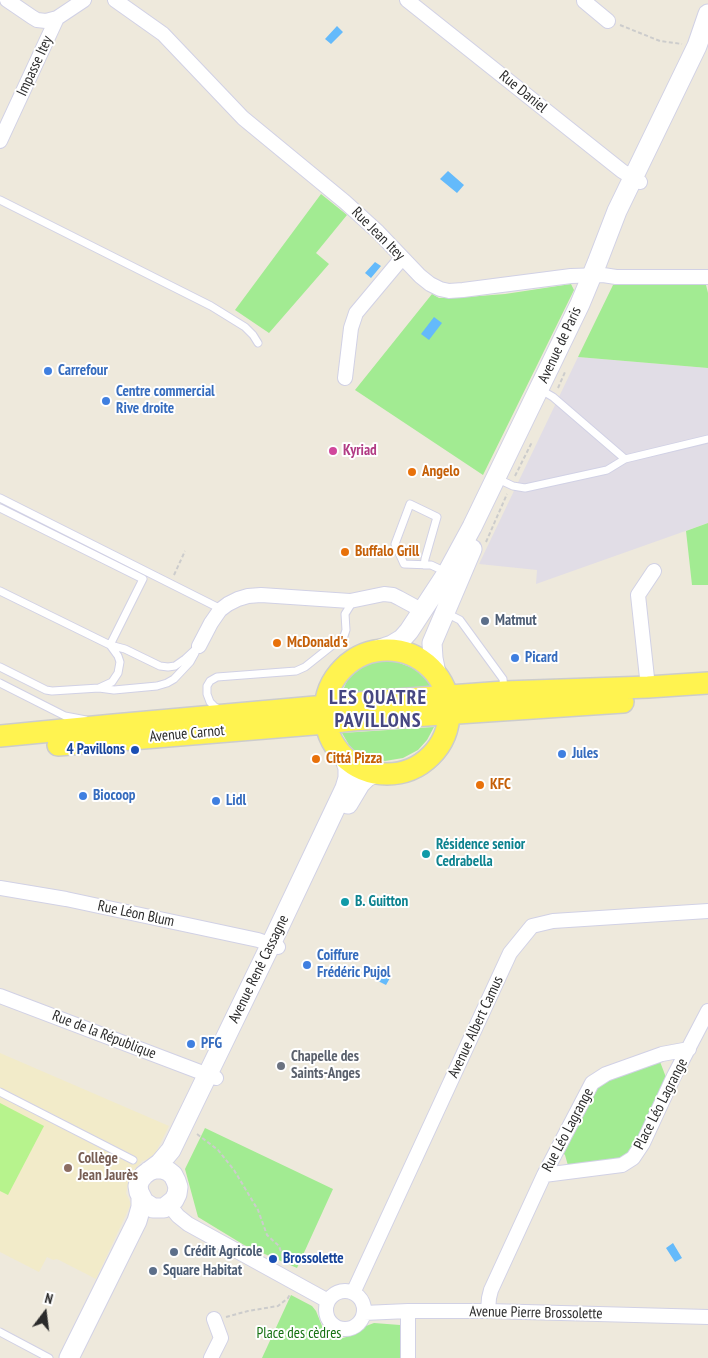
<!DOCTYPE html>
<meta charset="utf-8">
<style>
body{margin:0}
#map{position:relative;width:708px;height:1358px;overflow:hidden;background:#eee9dc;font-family:"PT Sans Narrow",sans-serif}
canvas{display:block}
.north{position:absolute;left:20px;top:1288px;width:50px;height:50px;-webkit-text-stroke:4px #fff;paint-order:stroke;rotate:15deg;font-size:14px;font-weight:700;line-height:20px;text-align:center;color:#2b2b2b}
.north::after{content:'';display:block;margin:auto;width:18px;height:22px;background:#2b2b2b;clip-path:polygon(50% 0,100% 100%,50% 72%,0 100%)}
</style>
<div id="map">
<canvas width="708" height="1358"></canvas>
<div class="north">N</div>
</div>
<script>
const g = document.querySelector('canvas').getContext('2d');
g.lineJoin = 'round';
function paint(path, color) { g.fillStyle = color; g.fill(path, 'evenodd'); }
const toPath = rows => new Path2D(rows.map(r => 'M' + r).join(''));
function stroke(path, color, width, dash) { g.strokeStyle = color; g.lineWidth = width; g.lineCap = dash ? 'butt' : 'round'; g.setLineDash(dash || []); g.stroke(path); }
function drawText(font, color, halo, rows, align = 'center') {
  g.font = font + ' "PT Sans Narrow",sans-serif'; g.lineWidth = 4; g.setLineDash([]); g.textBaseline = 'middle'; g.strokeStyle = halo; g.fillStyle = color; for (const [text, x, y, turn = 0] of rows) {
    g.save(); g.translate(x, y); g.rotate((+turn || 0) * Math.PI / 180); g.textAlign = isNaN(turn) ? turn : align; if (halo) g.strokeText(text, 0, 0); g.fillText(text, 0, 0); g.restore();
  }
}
paint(toPath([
 [578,357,708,368,708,523,536,584,537,570,479,564]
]), '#e1dde6');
paint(toPath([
 [0,1053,169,1126,153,1158,142,1161,130,1175,126,1193,131,1204,96,1279,57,1259,53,1260,47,1257,39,1272,0,1252]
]), '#f2ebc9');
paint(toPath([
 [321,194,347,215,316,253,329,264,269,333,235,310],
 [571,284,574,290,483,475,355,390,432,294,439,298,467,297,505,294],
 [613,285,706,285,708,293,708,368,578,357],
 [708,523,708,585,692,585,686,531],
 [379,661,397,662,413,668,424,676,432,688,341,695,346,683,352,674,361,668,369,664],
 [434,727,427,740,418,750,403,758,385,761,366,757,356,752,349,745,342,733],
 [659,1059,667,1080,638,1144,626,1157,569,1169,565,1155,563,1153,597,1085],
 [205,1128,333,1189,297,1268,244,1245,198,1217,185,1169],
 [291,1295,312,1306,316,1311,322,1326,332,1334,343,1338,353,1335,366,1326,374,1323,400,1325,400,1358,262,1358]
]), '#a2eb92');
paint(toPath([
 [0,1103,44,1126,8,1195,0,1191]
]), '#b7f38d');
paint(toPath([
 [337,26,343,32,331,44,325,39],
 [448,171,464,185,457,193,440,179],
 [375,262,381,266,371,278,365,273],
 [434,317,442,323,429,340,421,334],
 [377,972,390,978,386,985,374,979],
 [673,1243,682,1258,675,1262,666,1248]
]), '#64bafb');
const lane = toPath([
 [0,200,211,306,245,327,253,335,258,343],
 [541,390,553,397,625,459],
 [498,479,513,486,525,488,607,470,625,459,708,439],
 [0,498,217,607,220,610],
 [0,508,143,579,110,645,118,656,120,662,118,673,112,682,99,688],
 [424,565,425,559,437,517,410,504,395,544,404,564,431,565,446,572],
 [0,591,110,645,125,649,160,666,168,667,175,666,185,659,199,646],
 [446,613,460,620,503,679,504,689],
 [0,667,46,690,52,691,99,688,114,690,157,686,167,683,174,679,190,662,195,653],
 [0,683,65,716,86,720],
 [221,710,215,707,210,702,207,694,207,686,210,681,217,677,296,671,305,667,344,636,346,630,345,614,350,606,350,601],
 [0,1092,133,1160],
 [0,1332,49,1358]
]);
const street = toPath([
 [7,0,32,17,37,20,46,21,57,18,84,0],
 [115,0,163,34,243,118,345,202,378,232,420,276,430,284,440,289,449,291,463,290,571,276,603,275,616,277,708,277],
 [407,0,622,171,640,182],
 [585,0,584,1,608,21],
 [0,141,57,18],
 [345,378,351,328,356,313,402,258],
 [199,646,211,623,220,610,228,604,238,599,248,596,261,595,350,601,384,594,393,595,399,598,423,611],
 [648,687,638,595,654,571],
 [0,888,66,899,258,940,278,947],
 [0,996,216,1078],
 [544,1175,622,1165,633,1158,643,1143,674,1076,708,1011],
 [169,1205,178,1216,188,1224,328,1301],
 '326 1310a19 19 0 1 1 38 0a19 19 0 1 1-38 0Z',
 [353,1293,510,953,532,926,553,921,708,911],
 [408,1311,408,1358],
 [488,1311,489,1298,491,1290,544,1175,592,1083,606,1074,662,1054,689,1049],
 [364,1313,408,1311,488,1311,708,1317],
 [211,1358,221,1338,214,1319]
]);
const secondary = toPath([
 [377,650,392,645,402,639,409,631,447,573,472,527,580,304,597,263,617,211,697,46,708,14],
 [436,673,433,658,432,643,472,549],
 [348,804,360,784,367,777,376,773],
 [149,1171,155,1169,162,1169,168,1171,173,1175,176,1181,178,1187,177,1194,174,1200,164,1208,153,1208,144,1202,139,1192,138,1186,140,1180,144,1175,160,1163,171,1150,271,944,345,788,348,778,348,768,344,757],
 [69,1358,137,1221,141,1207,141,1198]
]);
const primary = toPath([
 '325 712a62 62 0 1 1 124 0a62 62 0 1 1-124 0Z',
 [0,736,114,725,382,701,504,692,648,687,708,683],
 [58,745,326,723,352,720,623,702]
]);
stroke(lane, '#d1d1e5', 9);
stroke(street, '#d1d1e5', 16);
stroke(secondary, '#d1d1e5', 21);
stroke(primary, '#ccc', 24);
stroke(toPath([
 [620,25,660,41,682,44],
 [558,388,565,372],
 [515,476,532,442],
 [486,542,507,494],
 [174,575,185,551],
 [197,1134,218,1150,234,1170,258,1210,267,1235,279,1246,284,1261],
 [226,1317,248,1311,278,1306,288,1298,290,1294]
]), '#ccc', 2, [4, 2.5]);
stroke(lane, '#fff', 7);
stroke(street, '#fff', 14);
stroke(secondary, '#fff', 19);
stroke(primary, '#fff350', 21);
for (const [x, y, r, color] of [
 [48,371,5,"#3f7fe0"],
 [106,401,5,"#3f7fe0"],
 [333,451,5,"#d1479c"],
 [412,472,5,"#e8710a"],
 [345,552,5,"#e8710a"],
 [485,621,5,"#5c6f8a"],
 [277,643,5,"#e8710a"],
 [515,658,5,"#3f7fe0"],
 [135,750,5,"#1a4fb4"],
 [562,754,5,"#3f7fe0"],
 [316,759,5,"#e8710a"],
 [480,785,5,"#e8710a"],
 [83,796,5,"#3f7fe0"],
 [216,801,5,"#3f7fe0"],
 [426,854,5,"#0f9aa8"],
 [345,902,5,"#0f9aa8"],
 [307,965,5,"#3f7fe0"],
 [191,1044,5,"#3f7fe0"],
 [281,1066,5,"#6b7280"],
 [68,1168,5,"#8d6e63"],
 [174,1252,5,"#5c6f8a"],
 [273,1259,5,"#1a4fb4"],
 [153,1271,5,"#5c6f8a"]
]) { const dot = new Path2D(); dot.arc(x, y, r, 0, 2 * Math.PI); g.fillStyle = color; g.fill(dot); stroke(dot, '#fff', 2); }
drawText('15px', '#2b2b2b', '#fff', [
 ["Impasse Itey",35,66,-65],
 ["Rue Daniel",523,92,39],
 ["Rue Jean Itey",378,234,45],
 ["Avenue de Paris",560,345,-65],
 ["Avenue Carnot",187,734,-5],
 ["Rue Léon Blum",136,914,12],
 ["Avenue René Cassagne",259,969,-64],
 ["Avenue Albert Camus",476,1027,-65],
 ["Rue de la République",104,1035,21],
 ["Place Léo Lagrange",661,1104,-63],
 ["Rue Léo Lagrange",568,1130,-62],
 ["Avenue Pierre Brossolette",536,1313,1]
]);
drawText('bold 15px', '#366cbe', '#fff', [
 ["Carrefour",58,371],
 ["Centre commercial",116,392],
 ["Rive droite",116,409],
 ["Picard",525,658],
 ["Jules",572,754],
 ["Biocoop",93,796],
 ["Lidl",226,801],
 ["Coiffure",317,956],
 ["Frédéric Pujol",317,973],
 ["PFG",201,1044]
], 'left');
drawText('bold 15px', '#b23c85', '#fff', [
 ["Kyriad",343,451]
], 'left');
drawText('bold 15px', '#c56008', '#fff', [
 ["Angelo",422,472],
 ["Buffalo Grill",355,552],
 ["McDonald's",287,643],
 ["Cittá Pizza",326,759],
 ["KFC",490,785]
], 'left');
drawText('bold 15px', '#4e5e75', '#fff', [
 ["Matmut",495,621],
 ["Crédit Agricole",184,1252],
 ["Square Habitat",163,1271]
], 'left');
drawText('bold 15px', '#164399', '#fff', [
 ["4 Pavillons",125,750],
 ["Brossolette",283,1259,"left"]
], 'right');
drawText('bold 15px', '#0d838f', '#fff', [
 ["Résidence senior",436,845],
 ["Cedrabella",436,862],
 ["B. Guitton",355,902]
], 'left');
drawText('bold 15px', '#5b616d', '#fff', [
 ["Chapelle des",291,1057],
 ["Saints-Anges",291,1074]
], 'left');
drawText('bold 15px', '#785e54', '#fff', [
 ["Collège",78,1159],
 ["Jean Jaurès",78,1176]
], 'left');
drawText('15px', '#167112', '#fff', [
 ["Place des cèdres",299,1334]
]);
g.letterSpacing = '1px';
drawText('bold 20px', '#464781', '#fff', [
 ["LES QUATRE",378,698],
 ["PAVILLONS",378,721]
]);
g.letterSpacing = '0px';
</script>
